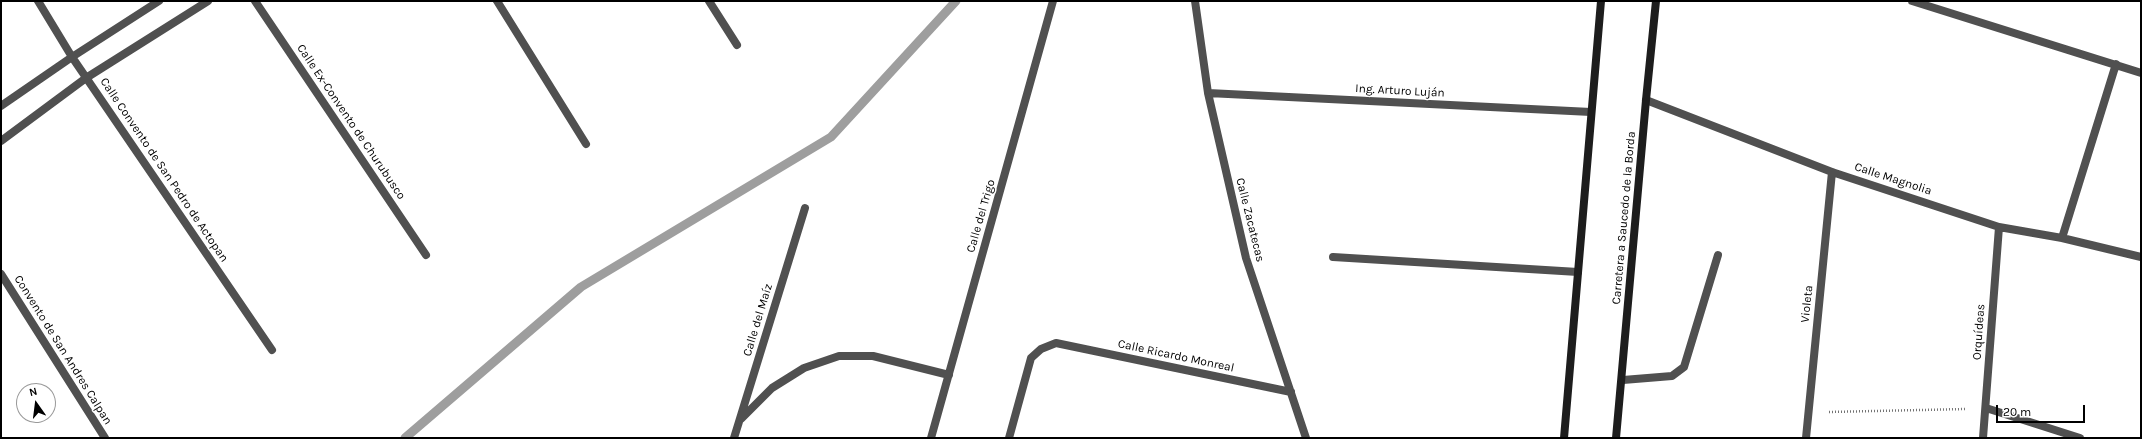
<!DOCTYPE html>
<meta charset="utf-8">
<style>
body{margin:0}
#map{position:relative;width:2142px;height:439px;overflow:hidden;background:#fff;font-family:Karla,sans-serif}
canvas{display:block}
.frame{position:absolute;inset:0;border:2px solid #000;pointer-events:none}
.north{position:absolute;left:16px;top:383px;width:40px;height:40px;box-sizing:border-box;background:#fff;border:1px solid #999;border-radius:50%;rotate:346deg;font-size:11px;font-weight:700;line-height:16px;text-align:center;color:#000}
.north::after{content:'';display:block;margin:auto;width:14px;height:18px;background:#000;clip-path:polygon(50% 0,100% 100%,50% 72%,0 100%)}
.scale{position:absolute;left:1996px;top:405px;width:89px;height:18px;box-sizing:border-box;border:2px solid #000;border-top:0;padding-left:5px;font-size:12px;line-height:14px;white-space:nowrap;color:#000;-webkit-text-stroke:3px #fff;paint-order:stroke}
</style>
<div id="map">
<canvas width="2142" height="439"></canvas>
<div class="frame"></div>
<div class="north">N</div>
<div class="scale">20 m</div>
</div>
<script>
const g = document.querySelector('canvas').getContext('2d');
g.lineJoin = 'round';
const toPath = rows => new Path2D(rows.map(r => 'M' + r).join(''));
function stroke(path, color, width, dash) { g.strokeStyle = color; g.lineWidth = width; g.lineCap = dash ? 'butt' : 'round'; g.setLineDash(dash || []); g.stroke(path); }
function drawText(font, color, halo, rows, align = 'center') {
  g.font = font + ' Karla,sans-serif'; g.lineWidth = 3; g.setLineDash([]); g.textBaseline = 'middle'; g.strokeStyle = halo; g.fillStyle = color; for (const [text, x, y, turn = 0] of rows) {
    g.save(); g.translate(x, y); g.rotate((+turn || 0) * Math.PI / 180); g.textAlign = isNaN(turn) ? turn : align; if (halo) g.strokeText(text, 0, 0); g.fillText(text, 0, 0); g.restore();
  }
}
stroke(toPath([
 [405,438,581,287,831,137,956,1]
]), '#9e9e9e', 9);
stroke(toPath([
 [1829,412,1966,409]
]), '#727272', 2.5, [1, 2]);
stroke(toPath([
 [1623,380,1672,376,1684,367,1718,255]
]), '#505050', 8);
stroke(toPath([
 [38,1,72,57,272,350],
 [255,1,426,255],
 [497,1,586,144],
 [709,1,737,45],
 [1195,1,1208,93,1246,258,1306,438],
 [1912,1,2141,73],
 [1208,93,1591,112],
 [1646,100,1832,172,1999,227,2062,238,2141,257],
 [1,106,72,57,159,1],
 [1,141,86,78,208,1],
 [2062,238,2116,64],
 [1333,257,1578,272],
 [1,274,105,438],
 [1986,408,2080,438],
 [741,419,772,388,804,368,839,356,873,356,949,375],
 [734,438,805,208],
 [931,438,1053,1],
 [1009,438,1031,358,1041,349,1056,343,1291,392],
 [1806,438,1832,172],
 [1983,438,1999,227]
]), '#505050', 8);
stroke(toPath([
 [1564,438,1601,1],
 [1616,438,1646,100,1656,1]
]), '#1d1d1d', 8);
drawText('12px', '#000', '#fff', [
 ["Ing. Arturo Luján",1400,91,3],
 ["Calle Ex-Convento de Churubusco",351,122,56],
 ["Calle Convento de San Pedro de Actopan",164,170,56],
 ["Calle Magnolia",1893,179,18],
 ["Calle del Trigo",981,216,-74],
 ["Carretera a Saucedo de la Borda",1624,218,-85],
 ["Calle Zacatecas",1250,220,76],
 ["Violeta",1807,304,-84],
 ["Calle del Maíz",758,320,-73],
 ["Orquídeas",1979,332,-86],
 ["Convento de San Andres Calpan",63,350,58],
 ["Calle Ricardo Monreal",1176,356,12]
]);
</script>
